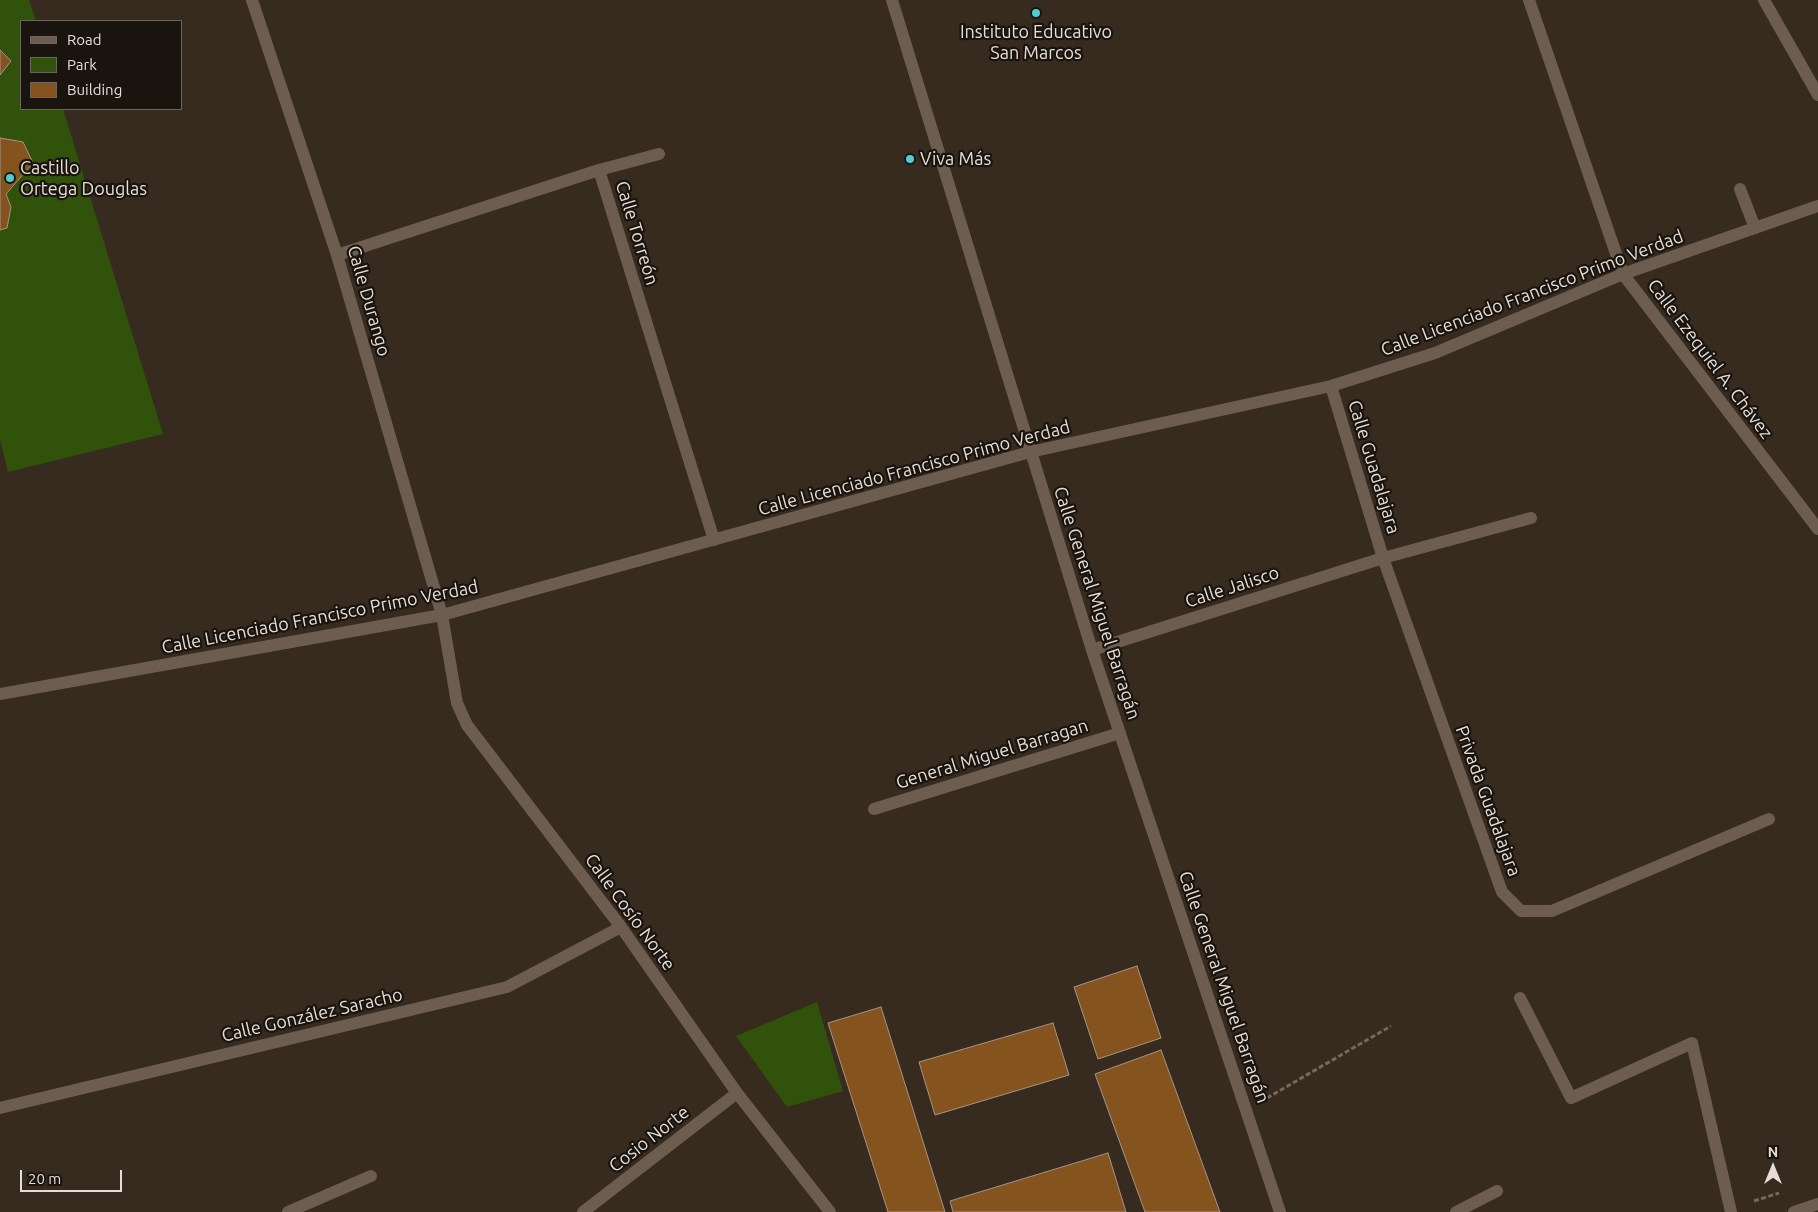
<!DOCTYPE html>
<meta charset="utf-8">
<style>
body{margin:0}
#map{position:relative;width:1818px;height:1212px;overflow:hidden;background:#372a1f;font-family:Ubuntu,sans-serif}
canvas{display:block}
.legend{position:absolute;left:20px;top:20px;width:162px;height:90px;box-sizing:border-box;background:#1a140f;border:1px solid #6c645f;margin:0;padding:6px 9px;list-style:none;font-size:15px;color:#e6ddd6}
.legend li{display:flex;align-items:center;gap:10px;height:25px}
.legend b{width:25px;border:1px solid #6c645f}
.north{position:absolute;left:1748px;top:1142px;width:50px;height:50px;-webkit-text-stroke:4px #1a140f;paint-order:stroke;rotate:0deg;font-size:14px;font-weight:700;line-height:20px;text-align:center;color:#e6ddd6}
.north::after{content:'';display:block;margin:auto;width:18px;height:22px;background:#e6ddd6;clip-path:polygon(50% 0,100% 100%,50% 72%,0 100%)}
.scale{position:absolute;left:20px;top:1170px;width:102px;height:22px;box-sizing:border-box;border:2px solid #e6ddd6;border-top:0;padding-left:6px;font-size:15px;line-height:18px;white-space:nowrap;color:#e6ddd6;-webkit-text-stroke:4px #1a140f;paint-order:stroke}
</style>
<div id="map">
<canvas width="1818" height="1212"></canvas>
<ul class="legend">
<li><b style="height:6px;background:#6c5d50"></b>Road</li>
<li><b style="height:14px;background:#31520a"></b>Park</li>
<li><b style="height:14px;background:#84531e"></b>Building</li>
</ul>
<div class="north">N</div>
<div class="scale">20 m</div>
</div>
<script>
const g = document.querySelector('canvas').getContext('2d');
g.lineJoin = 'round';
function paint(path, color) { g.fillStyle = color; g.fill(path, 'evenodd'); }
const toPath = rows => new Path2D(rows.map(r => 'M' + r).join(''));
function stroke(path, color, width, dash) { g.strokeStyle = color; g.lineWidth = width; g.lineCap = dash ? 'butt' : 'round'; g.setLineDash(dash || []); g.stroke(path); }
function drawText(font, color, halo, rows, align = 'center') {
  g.font = font + ' Ubuntu,sans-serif'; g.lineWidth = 4.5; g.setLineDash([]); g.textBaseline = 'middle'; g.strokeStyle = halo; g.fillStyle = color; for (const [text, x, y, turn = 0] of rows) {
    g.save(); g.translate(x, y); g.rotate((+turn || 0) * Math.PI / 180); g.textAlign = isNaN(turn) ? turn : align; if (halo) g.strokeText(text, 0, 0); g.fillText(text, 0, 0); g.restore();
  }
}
paint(toPath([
 [0,0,29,0,36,21,21,21,21,109,63,109,163,434,8,472,0,440],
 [817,1002,843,1091,787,1107,736,1036]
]), '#31520a');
const building = toPath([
 [0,50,11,61,0,75,0,50],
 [0,138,23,142,33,163,6,194,11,207,7,228,0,230,0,138],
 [1137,966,1161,1038,1098,1059,1074,987,1137,966],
 [881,1007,945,1212,888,1212,828,1023,881,1007],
 [1053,1023,1069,1075,935,1115,919,1062,1053,1023],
 [1161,1050,1220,1212,1145,1212,1095,1074,1161,1050],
 [1108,1153,1126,1212,953,1212,950,1201,1108,1153]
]);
paint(building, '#84531e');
stroke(building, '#a59587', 1);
stroke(toPath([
 [1267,1098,1391,1026],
 [1754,1201,1779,1193]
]), '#74685f', 3, [5, 2.5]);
stroke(toPath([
 [1740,189,1755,228],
 [1520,998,1571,1098,1692,1043,1731,1212],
 [1456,1212,1497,1191]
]), '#6c5d50', 12);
stroke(toPath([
 [252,0,337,255,442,615,457,703,467,725,621,927,737,1093,830,1212],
 [1529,0,1623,274,1818,529],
 [1764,0,1818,95],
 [599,170,714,540],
 [337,255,599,170,659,154],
 [1331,386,1383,558,1502,892,1521,911,1552,911,1769,819],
 [1092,650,1383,558,1531,518],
 [0,694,442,615,1030,452,1331,386,1435,353,1623,274,1818,206],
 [874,809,1120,733],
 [0,1108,507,987,621,927],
 [288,1212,371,1176],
 [583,1212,737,1093]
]), '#6c5d50', 12);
stroke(toPath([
 [892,0,1092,650,1280,1212],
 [1794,1212,1818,1204]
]), '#6c5d50', 12);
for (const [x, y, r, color] of [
 [1036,13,5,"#52cdcf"],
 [910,159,5,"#52cdcf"],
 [10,178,5,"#52cdcf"]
]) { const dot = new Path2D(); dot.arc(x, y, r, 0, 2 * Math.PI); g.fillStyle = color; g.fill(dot); stroke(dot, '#1a140f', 2); }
drawText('18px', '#e6ddd6', '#1a140f', [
 ["Instituto Educativo",1036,32,"center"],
 ["San Marcos",1036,53,"center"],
 ["Viva Más",920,159],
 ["Castillo",20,168],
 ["Ortega Douglas",20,189]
], 'left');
drawText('18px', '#e6ddd6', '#1a140f', [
 ["Calle Torreón",637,233,73],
 ["Calle Licenciado Francisco Primo Verdad",1532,293,-21],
 ["Calle Durango",369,301,74],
 ["Calle Ezequiel A. Chávez",1710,359,53],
 ["Calle Guadalajara",1374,467,73],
 ["Calle Licenciado Francisco Primo Verdad",914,468,-15],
 ["Calle Jalisco",1232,587,-18],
 ["Calle General Miguel Barragán",1097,603,72],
 ["Calle Licenciado Francisco Primo Verdad",320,617,-11],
 ["General Miguel Barragan",992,754,-17],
 ["Privada Guadalajara",1488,801,70],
 ["Calle Cosío Norte",630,912,54],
 ["Calle General Miguel Barragán",1224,987,71],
 ["Calle González Saracho",312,1015,-13],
 ["Cosio Norte",649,1139,-38]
]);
</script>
